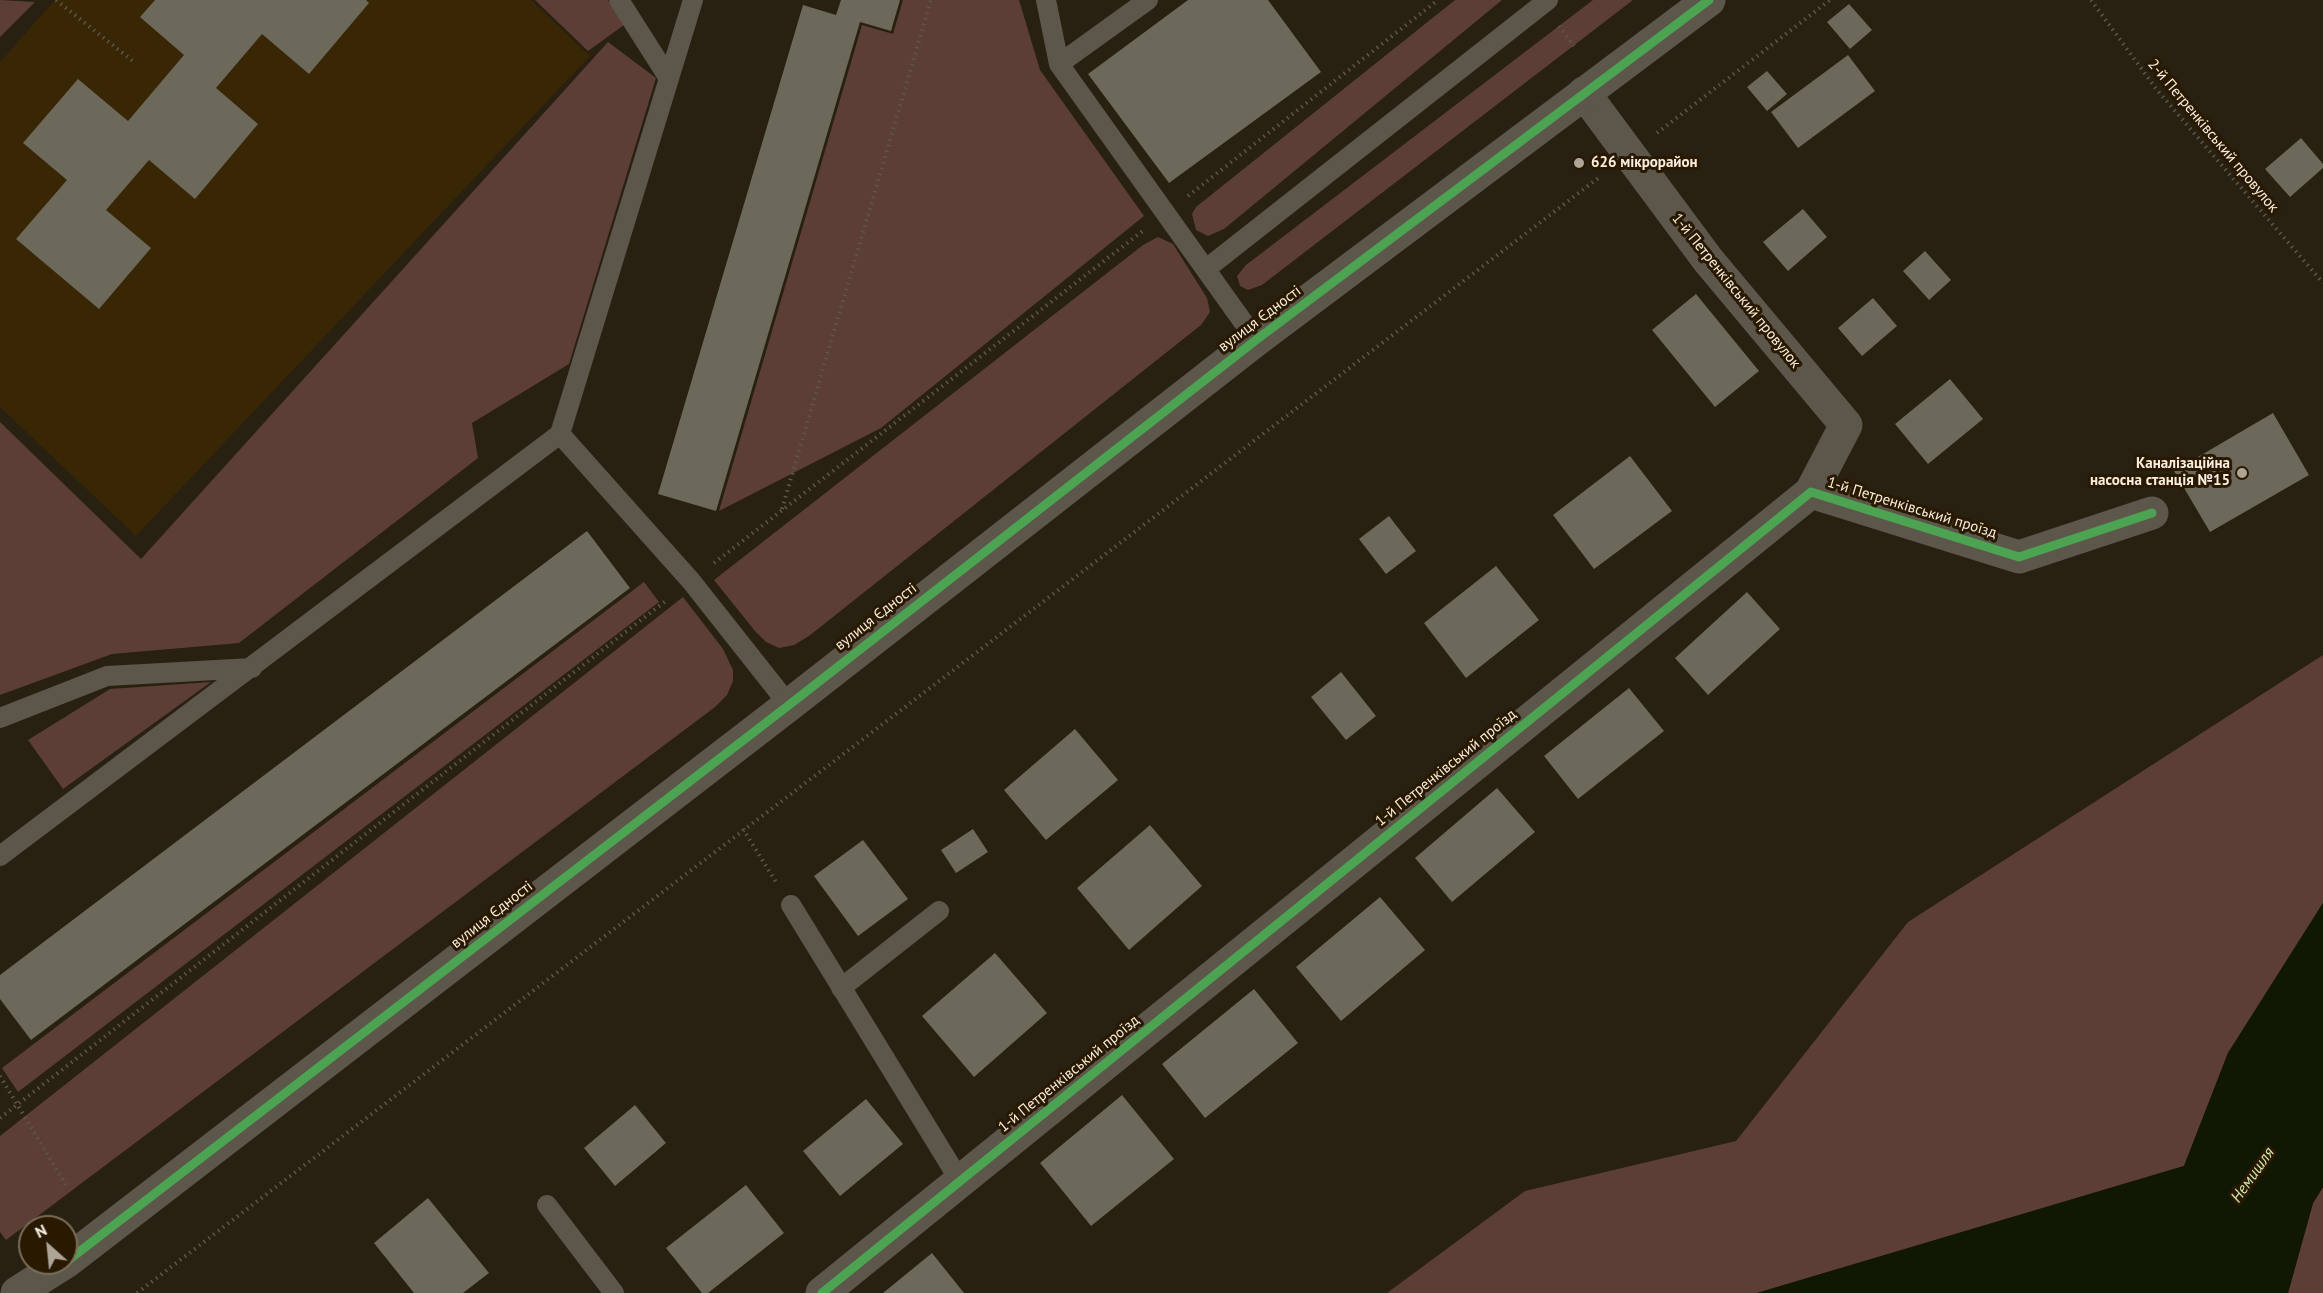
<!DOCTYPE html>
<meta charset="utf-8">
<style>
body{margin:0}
#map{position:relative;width:2323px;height:1293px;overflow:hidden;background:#282011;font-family:"PT Sans",sans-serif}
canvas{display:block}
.north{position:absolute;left:18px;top:1215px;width:60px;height:60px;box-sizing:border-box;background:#281900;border:2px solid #7b6e59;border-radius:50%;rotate:333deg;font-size:16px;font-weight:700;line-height:24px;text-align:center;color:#f8edde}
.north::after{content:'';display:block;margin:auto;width:21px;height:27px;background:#afa596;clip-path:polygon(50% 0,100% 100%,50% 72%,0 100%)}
</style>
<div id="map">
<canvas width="2323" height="1293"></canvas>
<div class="north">N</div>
</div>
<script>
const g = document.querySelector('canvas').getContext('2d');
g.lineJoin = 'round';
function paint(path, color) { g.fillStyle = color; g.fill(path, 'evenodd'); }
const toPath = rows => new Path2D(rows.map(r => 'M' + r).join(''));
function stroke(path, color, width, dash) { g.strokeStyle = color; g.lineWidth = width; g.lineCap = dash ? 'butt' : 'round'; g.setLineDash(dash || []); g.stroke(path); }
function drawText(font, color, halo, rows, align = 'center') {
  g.font = font + ' "PT Sans",sans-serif'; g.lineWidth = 6; g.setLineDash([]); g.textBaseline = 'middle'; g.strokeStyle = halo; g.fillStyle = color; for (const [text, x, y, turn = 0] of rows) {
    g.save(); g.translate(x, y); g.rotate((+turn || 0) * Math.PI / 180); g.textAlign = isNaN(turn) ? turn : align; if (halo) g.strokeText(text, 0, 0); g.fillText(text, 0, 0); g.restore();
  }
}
paint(toPath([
 [55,0,531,0,590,56,136,536,0,407,0,62]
]), '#382605');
paint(toPath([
 [0,0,35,2,0,37],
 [535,0,608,0,624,25,588,51],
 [903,0,1019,0,1040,70,1144,216,881,428,719,511,862,25,893,34],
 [1455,0,1502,0,1224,229,1208,236,1196,230,1192,214,1196,207],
 [1593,0,1633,0,1262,285,1248,290,1240,286,1237,276,1246,265],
 [608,42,656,78,569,364,472,423,478,458,239,643,112,654,0,695,0,422,141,559],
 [1158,237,1173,244,1207,298,1210,312,1201,325,809,636,794,645,779,648,766,642,755,631,714,580,1143,245],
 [644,582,659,602,18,1092,2,1068],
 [683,597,723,649,733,670,733,681,727,695,715,707,6,1240,0,1232,0,1136],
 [2323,655,2323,903,2228,1053,2184,1166,1757,1293,1387,1293,1525,1191,1736,1141,1908,922],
 [211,682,63,789,28,740,110,689],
 [2323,1187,2323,1293,2288,1293,2313,1203]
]), '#5c3e37');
paint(toPath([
 [2323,903,2323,1187,2313,1203,2288,1293,1757,1293,2184,1166,2228,1053]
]), '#101702');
paint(toPath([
 [155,0,366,0,369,3,309,74,262,34,216,88,258,124,195,199,149,160,106,210,151,248,99,309,16,239,67,180,23,143,78,79,128,121,184,55,140,17],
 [841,0,900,0,891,31,860,22,716,511,658,494,803,5,836,15],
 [1188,0,1268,0,1321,72,1169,183,1088,74],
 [1849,4,1872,30,1850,49,1827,22],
 [1848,55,1875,91,1798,148,1771,112],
 [1767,71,1787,94,1767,111,1747,87],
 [2301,138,2323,164,2323,168,2290,197,2265,169],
 [1803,209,1827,237,1788,271,1763,242],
 [1925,251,1951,280,1929,300,1903,271],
 [1696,294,1759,371,1715,407,1652,330],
 [1873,298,1897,326,1862,356,1838,328],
 [1950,379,1983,419,1928,464,1895,424],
 [2273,413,2309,475,2210,532,2174,471],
 [1630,456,1672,511,1594,569,1553,515],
 [1389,516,1416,551,1386,574,1359,539],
 [587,531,630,588,31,1040,0,999,0,975],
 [1496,566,1539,620,1466,678,1424,623],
 [1747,592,1780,629,1708,695,1675,658],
 [1341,672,1376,716,1346,740,1311,697],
 [1629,688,1664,731,1578,799,1544,756],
 [1075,729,1118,780,1046,840,1004,790],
 [1497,788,1535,832,1452,902,1415,858],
 [1150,825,1202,886,1129,950,1077,888],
 [973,829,988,852,956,873,941,850],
 [863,840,908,899,858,936,814,876],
 [1380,897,1425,950,1341,1021,1296,967],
 [995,953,1047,1013,974,1077,922,1016],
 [1254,989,1298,1043,1205,1118,1162,1064],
 [1122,1095,1174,1159,1091,1226,1040,1163],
 [866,1099,903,1144,840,1196,803,1151],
 [635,1105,666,1143,615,1186,584,1148],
 [746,1185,784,1233,708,1293,702,1293,666,1248],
 [428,1198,489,1273,463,1293,414,1293,374,1243],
 [932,1253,964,1293,883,1293]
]), '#6c685a');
stroke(toPath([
 [56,0,134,62],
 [2091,0,2157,90,2323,283],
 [1559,26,1574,46],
 [1657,133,1830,0],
 [1188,196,1438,0],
 [782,509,931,0],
 [714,563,1144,230],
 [743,829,776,882],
 [0,1076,67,1187],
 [0,1118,668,599],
 [137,1293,1601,176]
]), '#5c564c', 4, [1.5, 4.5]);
stroke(toPath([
 [619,0,668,77],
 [693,0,560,434,691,581,789,705],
 [1046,0,1059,64],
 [1148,0,1059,64,1256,340],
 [1206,269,1548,0],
 [0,718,107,676,252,668],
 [0,856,560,434],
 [791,905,960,1181],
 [841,988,939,911],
 [547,1205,614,1293]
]), '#5c564b', 20);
stroke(toPath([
 [1584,93,1708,260,1846,425,1811,492],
 [822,1293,1811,492,2019,557,2152,513]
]), '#5c564b', 33);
stroke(toPath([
 [66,1262,789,705,1256,340,1709,0],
 [17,1293,64,1263]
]), '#5c564b', 33);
stroke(toPath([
 [66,1262,789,705,1256,340,1709,0],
 [822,1293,1811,492,2019,557,2152,513]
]), '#4ca352', 9);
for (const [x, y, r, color] of [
 [1579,163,6,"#afa596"],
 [2242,473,6,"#afa596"]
]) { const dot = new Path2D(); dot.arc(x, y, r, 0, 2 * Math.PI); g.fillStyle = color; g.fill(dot); stroke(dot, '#281900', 2); }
drawText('15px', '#f8edde', '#281900', [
 ["2-й Петренківський провулок",2213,136,50],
 ["1-й Петренківський провулок",1736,291,51],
 ["вулиця Єдності",1260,319,-37],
 ["1-й Петренківський проїзд",1912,508,17],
 ["вулиця Єдності",876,617,-38],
 ["1-й Петренківський проїзд",1446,768,-39],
 ["вулиця Єдності",492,915,-38],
 ["1-й Петренківський проїзд",1069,1074,-39]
]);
drawText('bold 15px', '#f8edde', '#281900', [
 ["626 мікрорайон",1591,163],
 ["Каналізаційна",2230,464,"right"],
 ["насосна станція №15",2230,481,"right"]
], 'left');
drawText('italic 16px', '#d4eaac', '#281900', [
 ["Немишля",2253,1175,-55]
]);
</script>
